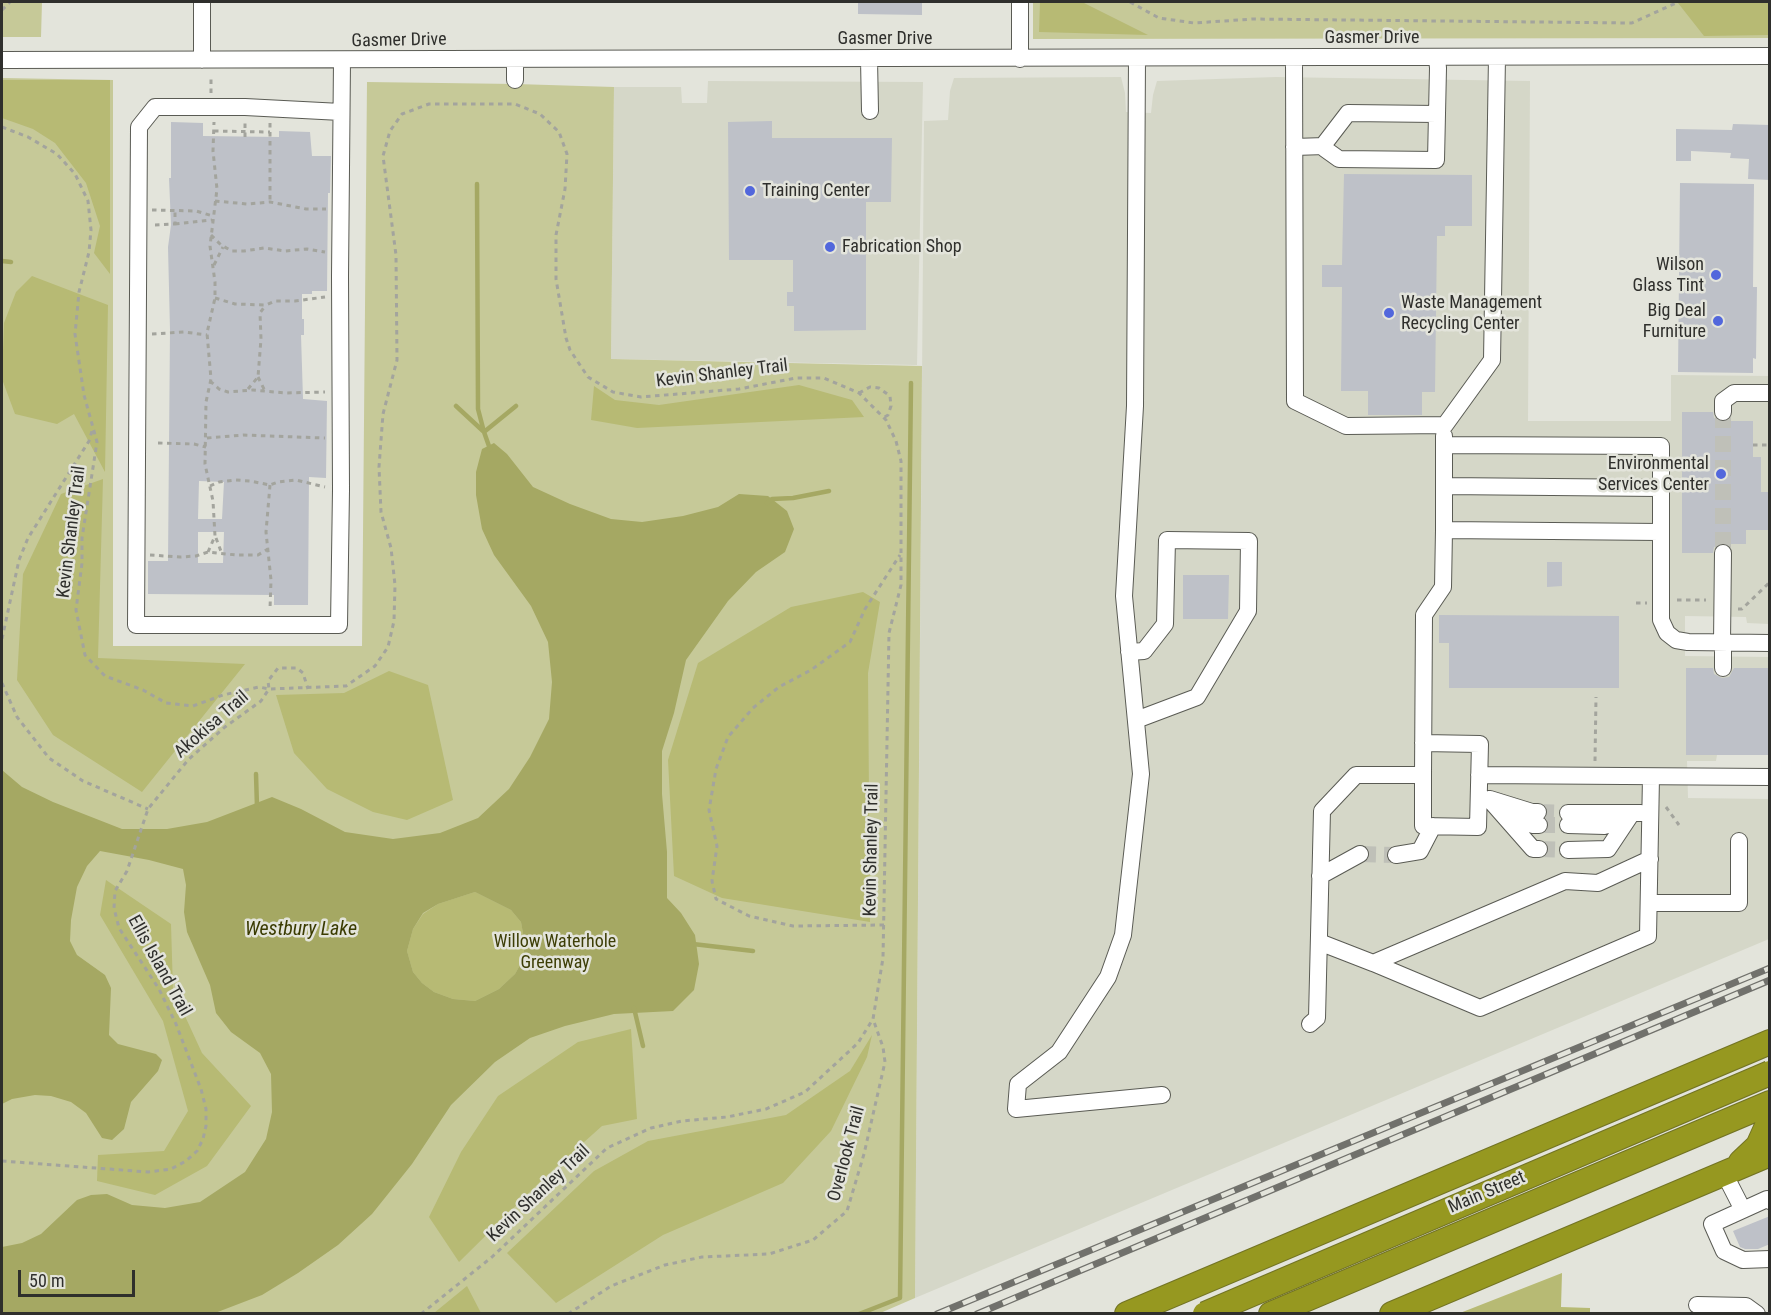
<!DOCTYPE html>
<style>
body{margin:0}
#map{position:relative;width:1771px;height:1315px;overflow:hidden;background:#e3e4db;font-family:"Roboto Condensed",sans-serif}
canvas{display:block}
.frame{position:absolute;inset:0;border:3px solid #2f2f2c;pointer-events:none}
.scale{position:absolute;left:18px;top:1270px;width:117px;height:27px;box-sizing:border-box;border:3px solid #2f2f2c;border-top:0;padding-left:8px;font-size:18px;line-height:21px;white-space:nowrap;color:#2f2f2c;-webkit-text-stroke:4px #e3e4db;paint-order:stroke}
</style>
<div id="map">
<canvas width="1771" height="1315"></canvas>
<div class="frame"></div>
<div class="scale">50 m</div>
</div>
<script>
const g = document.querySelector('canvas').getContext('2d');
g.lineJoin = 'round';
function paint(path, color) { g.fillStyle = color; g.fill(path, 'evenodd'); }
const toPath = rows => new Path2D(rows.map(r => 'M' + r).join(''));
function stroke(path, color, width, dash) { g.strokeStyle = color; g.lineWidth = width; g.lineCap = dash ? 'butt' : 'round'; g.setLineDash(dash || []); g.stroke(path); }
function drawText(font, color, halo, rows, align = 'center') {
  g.font = font + ' "Roboto Condensed",sans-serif'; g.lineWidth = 5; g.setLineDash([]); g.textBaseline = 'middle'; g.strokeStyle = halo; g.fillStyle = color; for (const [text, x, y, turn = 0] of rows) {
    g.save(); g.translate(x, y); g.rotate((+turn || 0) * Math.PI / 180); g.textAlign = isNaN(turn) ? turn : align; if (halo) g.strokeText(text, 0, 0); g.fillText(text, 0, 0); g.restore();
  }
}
paint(toPath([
 [1121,77,1125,93,1126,112,1151,113,1153,95,1157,81,1276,77,1530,81,1528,421,1671,421,1671,375,1769,376,1769,624,1747,623,1746,617,1685,616,1685,656,1769,657,1769,755,1717,755,1716,761,1687,761,1688,798,1769,799,1769,939,915,1298,924,121,948,120,950,91,954,78],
 [708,81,923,82,917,365,611,359,614,87,681,87,682,103,707,103]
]), '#d5d7c8');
paint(toPath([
 [2,2,42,2,41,37,2,37],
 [1033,2,1769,2,1769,38,1033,39],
 [2,78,113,80,113,646,362,646,367,82,516,84,614,87,611,359,922,366,915,1298,878,1314,2,1314]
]), '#c6c998');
paint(toPath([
 [1040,2,1082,2,1148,35,1039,32],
 [1679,2,1769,2,1769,35,1704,36,1678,3],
 [2,80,110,80,110,274,94,253,100,226,86,183,55,143,33,129,2,118],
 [32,276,108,305,105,472,74,414,57,424,15,414,2,379,4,323,16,292],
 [799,385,852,400,864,417,637,428,591,420,594,386,615,400,659,405],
 [103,479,98,658,245,664,142,792,53,735,17,680,23,574,61,494],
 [863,592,880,602,868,673,870,922,722,898,674,876,668,760,698,663,791,607],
 [389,671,428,685,453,800,407,820,373,812,327,789,294,753,276,695,344,693],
 [106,880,171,924,173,990,202,1053,251,1106,207,1166,155,1195,97,1181,98,1155,164,1151,188,1111,163,1021,100,915],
 [475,892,511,910,521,922,524,939,524,958,515,974,499,989,475,1001,453,999,434,992,422,983,413,972,407,951,413,929,423,914,438,904],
 [631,1029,637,1119,602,1126,545,1177,459,1262,429,1217,461,1152,498,1096,578,1042],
 [872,1035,867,1057,831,1131,783,1183,663,1235,556,1303,507,1253,594,1171,648,1141,786,1115,850,1071],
 [1562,1273,1561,1307,1590,1308,1590,1313,1460,1313],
 [467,1286,481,1313,434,1313]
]), '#b7ba74');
paint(toPath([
 [494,443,507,454,533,487,570,504,611,519,642,522,683,516,718,507,739,494,768,496,787,511,794,529,785,552,756,572,728,601,686,660,674,713,662,751,662,794,667,852,667,898,681,913,695,935,699,964,694,990,673,1011,614,1014,565,1026,530,1038,495,1062,451,1105,412,1164,372,1214,338,1245,298,1273,262,1295,215,1313,2,1313,2,1247,22,1243,41,1234,77,1200,91,1195,107,1194,132,1205,165,1208,200,1202,245,1172,266,1139,272,1112,271,1074,260,1053,231,1032,216,1013,210,985,187,932,184,912,186,885,183,869,149,860,100,851,87,866,77,887,71,920,70,941,77,955,105,975,111,988,109,1035,118,1044,156,1054,162,1060,158,1071,131,1102,124,1129,112,1140,102,1138,86,1113,71,1102,51,1096,35,1095,12,1099,2,1104,2,770,22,787,53,802,122,829,167,829,207,822,272,797,301,809,345,832,393,839,440,833,478,818,509,789,530,757,549,719,552,682,548,642,531,606,494,555,482,529,476,495,476,472,482,449],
 [475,892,511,910,521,922,524,939,524,958,515,974,499,989,475,1001,453,999,434,992,422,983,413,972,407,951,413,929,423,913,438,904]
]), '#a5a863');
stroke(toPath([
 [477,184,478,409,484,432],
 [2,261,11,262],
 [456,406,483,431],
 [490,449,484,432,516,406],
 [767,503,772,499,793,498,829,491],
 [256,774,257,807],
 [693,944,753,951],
 [634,1008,643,1046],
 [859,1314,900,1298,911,383]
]), '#a5a863', 4.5);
paint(toPath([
 [858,2,922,2,922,15,858,14],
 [772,121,772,138,892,138,891,202,866,202,866,330,794,331,794,306,787,306,787,292,793,292,793,260,729,260,728,122],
 [171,122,203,123,203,136,279,137,279,131,310,132,312,156,331,156,330,193,328,193,327,291,312,291,312,294,302,294,302,319,304,319,304,335,301,335,303,399,327,401,326,478,309,477,308,605,274,605,274,595,148,594,148,561,168,561,170,330,168,247,171,225,169,178,171,178],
 [199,481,224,482,222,519,198,519],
 [198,532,224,532,223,563,198,563],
 [1733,124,1770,125,1770,180,1748,179,1749,159,1730,158,1731,153,1691,151,1691,161,1676,161,1676,129,1732,130],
 [1344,174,1472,175,1472,226,1445,226,1445,236,1437,236,1435,392,1422,392,1422,415,1368,415,1368,391,1341,391,1342,287,1322,287,1322,265,1342,265],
 [1680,183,1754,184,1753,287,1757,287,1756,359,1753,358,1753,373,1678,372],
 [1682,412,1713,412,1714,418,1722,422,1731,418,1731,421,1753,421,1753,457,1761,457,1761,492,1769,492,1769,530,1746,530,1746,544,1731,544,1731,546,1723,543,1714,547,1713,553,1682,553],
 [1547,562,1562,562,1562,586,1547,587],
 [1183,575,1229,575,1228,619,1183,619],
 [1439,615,1619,616,1619,688,1449,688,1449,643,1439,643],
 [1686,668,1713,668,1714,674,1722,678,1729,677,1734,668,1770,668,1770,755,1686,755],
 [1770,1216,1770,1244,1758,1249,1745,1249,1740,1247,1733,1231]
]), '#bec1c8');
stroke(toPath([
 [1723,412,1723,553],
 [1538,812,1568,813],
 [1539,825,1568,825],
 [1539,849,1568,850],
 [1360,854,1396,855]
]), '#bfc0b8', 16, [16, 8]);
const minor = toPath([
 [202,2,202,60],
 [1020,2,1020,59],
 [1137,58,1135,406,1124,596,1141,774,1123,935,1108,977,1059,1052,1018,1084,1016,1109,1162,1095],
 [1294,58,1295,401,1346,426,1445,425,1492,360,1497,57],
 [869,59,870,111],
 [2,60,1770,56],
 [515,60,515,80],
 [341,112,245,107,155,107,139,127,136,625,339,625,341,490,340,276,342,61],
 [1437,114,1348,113,1325,143,1325,149,1339,159,1436,160,1438,68,1437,58],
 [1294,147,1325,146],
 [1723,412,1723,401,1734,393,1770,393],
 [1444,436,1444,530,1660,532],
 [1444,445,1661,446,1661,620,1667,633,1676,640,1688,642,1770,643],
 [1444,486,1660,488],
 [1722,642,1723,553],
 [1723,643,1723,668],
 [1129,652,1144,651,1165,624,1167,540,1249,541,1248,611,1197,697,1136,720],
 [1423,743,1480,744,1478,827,1423,826,1423,775],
 [1479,775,1770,777],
 [1489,799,1533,849,1539,849],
 [1490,799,1532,812,1538,812],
 [1517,808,1532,825,1539,825],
 [1568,813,1641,813],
 [1568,825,1605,826,1616,813],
 [1568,850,1608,849,1632,813],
 [1396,855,1420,851,1433,826],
 [1320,876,1360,854],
 [1649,903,1739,903,1739,841],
 [1319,942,1373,963,1565,881,1598,883,1650,859],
 [1373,963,1480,1008,1648,936,1651,777],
 [1310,1024,1317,1018,1322,811,1356,775,1423,775,1424,615,1443,587,1444,530],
 [1724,1173,1743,1210],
 [1770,1201,1767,1199,1712,1224,1724,1251,1743,1260,1770,1259],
 [1697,1305,1746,1306,1757,1314]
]);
const highway = toPath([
 [1741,1162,1758,1146,1767,1126,1770,1104],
 [1127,1314,1770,1042],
 [1271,1314,1770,1103],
 [1392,1314,1770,1154]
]);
stroke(minor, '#5a5b54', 18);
stroke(highway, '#727324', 26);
stroke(toPath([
 [1130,2,1159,18,1194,23,1253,19,1632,23,1678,2],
 [2,10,10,2],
 [211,93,211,76],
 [270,123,270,202],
 [2,127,28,137,57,154,75,174,88,201,91,230,89,252,79,292,75,334,84,395,97,442,82,538,82,563,76,610,85,655,105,676,143,690,166,703,193,706,223,695,259,687,269,689,346,686,375,666,388,647,394,621,395,585,391,548,381,512,379,467,383,414,397,360,396,255,383,156,390,131,402,114,429,104,515,104,540,114,559,132,567,154,565,189,556,235,556,279,566,338,570,350,588,377,613,392,641,397,739,389,796,378,824,378,859,393,886,420,896,441,901,461,901,585,889,633,883,958,873,1019,858,1043,805,1092,766,1109,727,1117,682,1121,651,1128,607,1148,492,1257,421,1314],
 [214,131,270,132],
 [245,137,245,121],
 [215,201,247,204,270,202,306,209,326,209],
 [152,210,196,211,213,216],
 [175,224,212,220],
 [155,225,175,224,175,210],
 [211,235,221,245,232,251,244,251,264,248,285,251,307,249,325,252],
 [214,265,223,247],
 [215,298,235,304,266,305,275,301,295,301,325,297],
 [152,334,184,332,207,335],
 [258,377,265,391],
 [210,381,219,389,228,392,253,390,286,393,325,392],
 [248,389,258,377,261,339,260,313,265,306],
 [859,393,870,387,879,388,890,396,891,406,888,415,883,418],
 [207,438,243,435,325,438],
 [158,443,194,444,206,447],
 [1753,445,1770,445],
 [270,485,266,532,271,580,270,609],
 [210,486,219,482,236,480,250,481,270,485,278,482,296,480,325,487],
 [1769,503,1770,503],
 [216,538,222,554],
 [208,552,215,536,213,501,205,464,206,402,211,379,207,333,215,298,215,282,210,246,217,189,213,151,214,122],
 [150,555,180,557,196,556,208,552,236,555,258,555,268,549],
 [1677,600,1706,600],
 [1636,603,1647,603],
 [1738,609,1742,609,1770,582],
 [2,639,19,560,28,538,89,441,92,431],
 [2,683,17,717,49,758,83,781,148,809],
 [1595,761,1596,697],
 [1666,807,1679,825],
 [884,925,793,926,749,916,716,899,712,881,717,846,709,810,716,769,728,737,753,708,779,687,811,670,850,642,865,609,900,555],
 [2,1161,148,1172,171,1169,186,1161,197,1151,203,1139,206,1126,206,1109,201,1089,176,1024,159,989,119,928,114,908,115,891,127,871,148,809,188,760,225,727,261,701,269,689,268,681,278,668,297,668,303,673,308,689],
 [568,1314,611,1286,665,1265,702,1257,769,1254,813,1240,847,1211,864,1154,885,1062,883,1047,873,1019]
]), '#a3a49d', 3, [4.5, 4.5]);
stroke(minor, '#fff', 16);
stroke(highway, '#969820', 24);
const rail = toPath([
 [937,1314,1770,968],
 [977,1314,1770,980]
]);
stroke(rail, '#71716c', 7);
stroke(rail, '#e3e4db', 4.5, [14]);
const highwayBridge = toPath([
 [1205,1314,1770,1073]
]);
stroke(highwayBridge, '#727324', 26, []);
stroke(highwayBridge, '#969820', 24);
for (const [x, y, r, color] of [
 [750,191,6,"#5267dc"],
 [830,247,6,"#5267dc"],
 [1716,275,6,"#5267dc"],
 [1389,313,6,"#5267dc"],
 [1718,321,6,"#5267dc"],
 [1721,474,6,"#5267dc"]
]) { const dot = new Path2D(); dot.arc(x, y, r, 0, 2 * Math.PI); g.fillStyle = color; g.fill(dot); stroke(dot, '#e3e4db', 2); }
drawText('18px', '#2f2f2c', '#e3e4db', [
 ["Gasmer Drive",1372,38],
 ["Gasmer Drive",885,39],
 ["Gasmer Drive",399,41,-1],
 ["Kevin Shanley Trail",722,374,-7],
 ["Kevin Shanley Trail",72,532,-83],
 ["Akokisa Trail",212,725,-41],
 ["Kevin Shanley Trail",872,850,-89],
 ["Ellis Island Trail",159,966,61],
 ["Overlook Trail",847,1154,-75],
 ["Main Street",1487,1193,-23],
 ["Kevin Shanley Trail",539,1194,-43]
]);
drawText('18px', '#2f2f2c', '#e3e4db', [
 ["Training Center",762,191],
 ["Fabrication Shop",842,247],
 ["Wilson",1704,265,"right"],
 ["Glass Tint",1704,286,"right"],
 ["Waste Management",1401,303],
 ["Recycling Center",1401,324],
 ["Big Deal",1706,311,"right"],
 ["Furniture",1706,332,"right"],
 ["Environmental",1709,464,"right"],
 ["Services Center",1709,485,"right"]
], 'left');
drawText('18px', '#3d3e06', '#e3e4db', [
 ["Willow Waterhole",555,942],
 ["Greenway",555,963]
]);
drawText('italic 20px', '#3a3b01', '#e3e4db', [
 ["Westbury Lake",301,930]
]);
</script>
